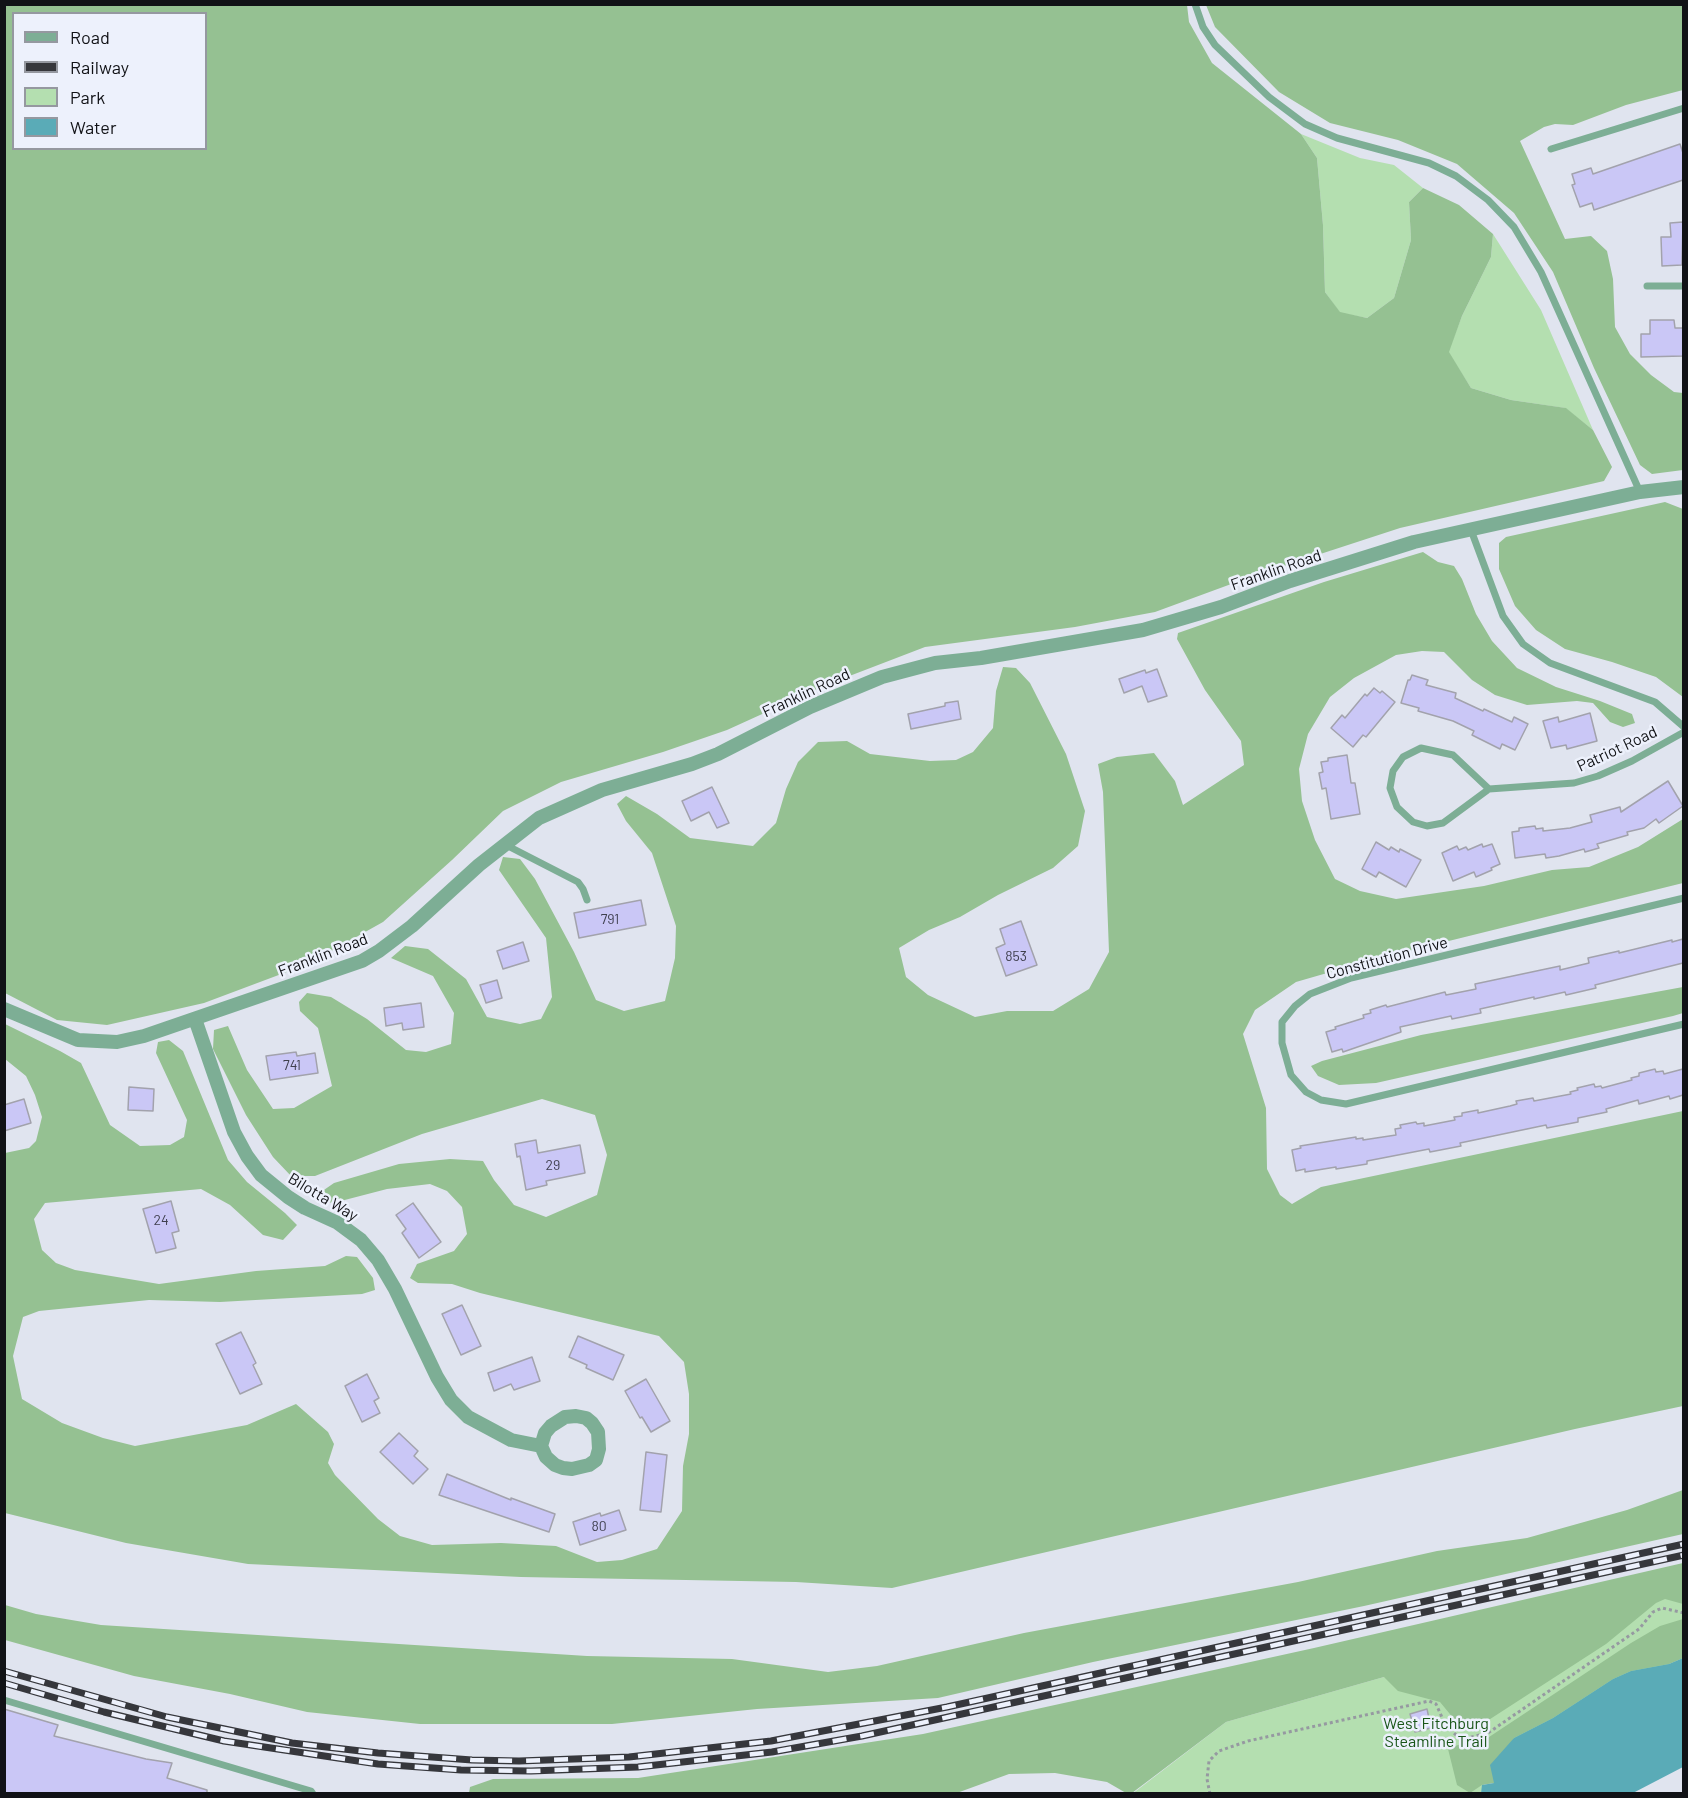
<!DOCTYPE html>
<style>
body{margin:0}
#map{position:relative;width:1688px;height:1798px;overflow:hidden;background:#e0e4ef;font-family:Barlow,sans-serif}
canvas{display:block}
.frame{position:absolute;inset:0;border:6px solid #111216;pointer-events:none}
.legend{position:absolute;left:12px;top:12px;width:195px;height:138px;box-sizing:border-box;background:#edf1fc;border:2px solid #9598a0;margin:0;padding:8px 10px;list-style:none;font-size:18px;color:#111216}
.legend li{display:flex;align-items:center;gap:12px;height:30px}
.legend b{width:30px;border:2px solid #9598a0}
</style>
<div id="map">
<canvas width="1688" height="1798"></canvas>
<div class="frame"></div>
<ul class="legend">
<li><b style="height:8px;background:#7dae95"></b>Road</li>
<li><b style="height:8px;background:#36373c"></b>Railway</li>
<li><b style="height:16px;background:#b4dfb0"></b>Park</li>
<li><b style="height:16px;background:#5aabb7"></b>Water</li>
</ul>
</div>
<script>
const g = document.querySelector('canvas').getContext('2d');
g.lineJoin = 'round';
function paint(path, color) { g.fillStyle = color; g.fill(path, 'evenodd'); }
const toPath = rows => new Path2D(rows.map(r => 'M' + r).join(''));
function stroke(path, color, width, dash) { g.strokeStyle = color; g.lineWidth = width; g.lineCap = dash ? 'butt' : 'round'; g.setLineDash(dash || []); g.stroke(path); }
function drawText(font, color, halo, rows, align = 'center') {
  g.font = font + ' Barlow,sans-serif'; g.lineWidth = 5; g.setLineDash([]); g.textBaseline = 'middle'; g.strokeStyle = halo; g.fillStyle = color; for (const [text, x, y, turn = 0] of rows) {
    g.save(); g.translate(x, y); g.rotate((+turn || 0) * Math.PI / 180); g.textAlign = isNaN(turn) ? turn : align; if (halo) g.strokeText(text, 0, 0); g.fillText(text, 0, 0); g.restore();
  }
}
paint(toPath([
 [1301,134,1360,158,1394,165,1423,188,1409,202,1411,240,1394,298,1367,318,1340,313,1325,292,1323,225,1317,158],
 [1493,234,1541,310,1593,430,1565,408,1511,400,1471,388,1448,352,1462,316,1491,257],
 [1683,1583,1683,1658,1669,1664,1483,1785,1481,1793,1132,1794,1226,1722,1384,1677]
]), '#b4dfb0');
paint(toPath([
 [4,5,1187,5,1189,22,1212,63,1301,134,1317,158,1323,225,1325,292,1340,312,1367,318,1394,298,1411,240,1409,202,1423,188,1459,205,1493,234,1491,257,1462,316,1449,352,1471,388,1511,400,1566,408,1593,430,1612,467,1604,481,1400,528,1253,576,1155,612,1075,627,925,647,826,685,727,730,663,752,561,782,503,811,452,860,383,922,308,964,204,1003,107,1025,57,1020,5,993],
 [14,14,206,14,206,148,14,148],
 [1206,5,1683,5,1683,90,1626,105,1573,125,1555,124,1544,127,1520,141,1565,239,1591,236,1607,251,1613,279,1615,327,1630,354,1651,375,1674,392,1683,393,1683,470,1652,474,1640,465,1594,368,1553,272,1514,213,1457,164,1398,140,1330,123,1279,92,1215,27],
 [1665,502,1683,509,1683,697,1656,677,1612,662,1565,649,1536,630,1515,606,1499,569,1499,543,1506,537],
 [1423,552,1438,562,1454,566,1462,579,1476,614,1492,641,1517,668,1556,687,1600,701,1632,714,1635,723,1623,727,1610,722,1593,703,1577,701,1527,705,1495,695,1472,680,1444,652,1422,651,1396,655,1354,678,1330,697,1308,734,1299,769,1302,801,1315,840,1335,879,1360,891,1396,899,1484,886,1552,870,1589,867,1638,847,1683,819,1683,883,1372,960,1296,982,1255,1010,1243,1034,1266,1108,1267,1169,1280,1195,1292,1204,1321,1187,1683,1111,1683,1406,1575,1429,892,1588,796,1582,521,1577,248,1564,126,1543,5,1513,5,1153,29,1148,36,1141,42,1117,35,1095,26,1076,5,1059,5,1024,60,1051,81,1063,110,1125,140,1146,170,1145,184,1137,187,1120,156,1053,158,1042,169,1040,183,1051,228,1160,247,1182,285,1213,297,1225,283,1240,263,1235,230,1205,201,1189,45,1203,34,1219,42,1250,56,1263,75,1270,159,1284,256,1271,325,1266,346,1256,357,1257,373,1278,375,1290,362,1294,220,1302,149,1300,39,1311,23,1317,13,1356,22,1399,62,1423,103,1438,135,1446,247,1425,296,1404,328,1432,334,1444,328,1463,335,1475,378,1519,400,1536,432,1545,501,1543,556,1546,597,1562,622,1560,657,1549,682,1511,683,1466,689,1434,689,1394,684,1362,659,1336,480,1293,452,1284,418,1283,410,1278,417,1264,454,1251,467,1234,462,1207,447,1191,430,1184,387,1189,337,1202,324,1203,321,1192,334,1183,399,1164,450,1159,483,1161,494,1180,514,1205,546,1217,597,1195,607,1155,595,1115,542,1099,422,1134,315,1176,291,1176,273,1157,246,1115,213,1049,214,1030,228,1026,247,1070,273,1109,294,1108,332,1086,318,1028,300,1011,299,1002,307,993,331,997,367,1019,406,1050,426,1052,451,1044,454,1013,433,976,391,958,405,946,428,949,466,979,487,1017,520,1024,541,1019,552,997,546,938,499,870,503,857,520,859,535,879,574,952,596,1000,624,1011,665,1001,675,958,676,926,652,853,626,821,617,804,626,796,657,814,690,838,753,846,776,823,786,789,798,762,818,742,847,741,870,754,930,761,956,760,973,752,993,728,996,691,1003,667,1016,668,1030,683,1066,754,1085,811,1078,846,1053,868,998,895,960,917,929,930,899,948,906,977,928,995,975,1017,1007,1011,1053,1011,1089,989,1109,952,1103,792,1098,764,1117,757,1154,753,1175,781,1183,805,1244,765,1241,741,1205,690,1177,639,1178,633,1324,582],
 [1683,987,1683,1013,1673,1016,1376,1083,1339,1085,1318,1076,1311,1066,1322,1061,1421,1035],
 [1683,1490,1683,1534,1364,1606,1093,1662,938,1698,757,1709,612,1724,420,1724,307,1712,230,1694,134,1676,5,1640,5,1605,36,1614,101,1625,587,1656,732,1659,828,1672,877,1666,1024,1633,1298,1582,1437,1551,1527,1538,1627,1510],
 [1683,1563,1683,1604,1665,1599,1656,1603,1606,1644,1484,1723,1467,1728,1454,1719,1440,1702,1398,1691,1384,1677,1226,1722,1132,1793,1126,1793,1107,1782,1055,1773,1009,1774,954,1794,469,1793,470,1787,493,1779,638,1778,923,1734,1314,1648],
 [1683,1619,1683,1658,1669,1664,1631,1671,1613,1679,1553,1718,1514,1738,1494,1783,1482,1785,1470,1793,1457,1785,1448,1749,1458,1745,1483,1741,1631,1643,1660,1626]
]), '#95c192');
paint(toPath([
 [1683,1658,1683,1767,1633,1793,1481,1793,1482,1785,1494,1783,1490,1765,1514,1738,1553,1718,1613,1679,1631,1671,1669,1664]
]), '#5aabb7');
const building = toPath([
 [1680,144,1683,153,1683,180,1594,210,1592,203,1580,207,1572,185,1575,184,1572,174,1591,168,1593,174,1680,144],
 [1683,222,1682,265,1662,266,1661,237,1671,237,1670,223,1683,222],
 [1650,320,1674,320,1675,328,1683,328,1683,356,1641,357,1641,334,1650,334,1650,320],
 [1157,669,1167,696,1148,702,1142,686,1124,693,1119,679,1145,670,1146,673,1157,669],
 [1412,675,1428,680,1426,685,1456,693,1455,698,1483,711,1484,709,1512,722,1514,717,1528,724,1515,750,1502,744,1500,749,1472,735,1474,731,1453,721,1418,711,1419,708,1401,703,1408,680,1410,680,1412,675],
 [1374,688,1380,693,1382,691,1395,702,1366,737,1363,735,1353,747,1331,728,1342,715,1345,718,1365,694,1367,696,1374,688],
 [958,701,961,719,911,729,908,714,945,706,945,703,958,701],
 [1590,713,1597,741,1567,749,1566,745,1551,748,1543,721,1558,717,1559,722,1590,713],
 [1347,755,1351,783,1355,783,1360,814,1331,819,1326,788,1322,789,1319,773,1323,772,1321,762,1328,761,1328,758,1347,755],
 [1668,781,1683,806,1659,823,1656,819,1644,828,1627,832,1628,835,1597,844,1599,848,1585,852,1584,849,1559,856,1546,858,1545,854,1515,858,1512,832,1519,831,1519,828,1535,826,1536,829,1543,828,1543,831,1570,828,1592,822,1590,815,1620,807,1621,812,1668,781],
 [712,787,729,823,717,828,709,812,691,821,682,801,712,787],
 [1376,842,1389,850,1391,847,1399,852,1400,849,1421,860,1406,887,1379,872,1376,877,1362,869,1376,842],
 [1482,844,1483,847,1492,844,1500,864,1491,868,1492,870,1476,877,1474,872,1453,881,1442,853,1457,846,1459,850,1466,847,1468,850,1482,844],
 [641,900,646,925,579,938,574,913,641,900],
 [1021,921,1037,965,1006,976,996,948,1005,944,1000,929,1021,921],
 [1683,939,1683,963,1595,985,1596,988,1566,995,1565,992,1534,999,1534,997,1480,1009,1481,1013,1452,1019,1451,1016,1400,1027,1401,1032,1343,1052,1342,1049,1332,1052,1326,1032,1336,1029,1335,1027,1364,1018,1363,1015,1371,1013,1370,1010,1386,1005,1387,1007,1445,992,1446,995,1476,989,1475,984,1560,966,1560,970,1589,963,1588,958,1619,951,1619,953,1672,940,1672,942,1683,939],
 [523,942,529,961,503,969,497,951,523,942],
 [497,980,502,998,486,1003,480,985,497,980],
 [421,1003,424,1027,403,1030,402,1023,386,1026,384,1008,421,1003],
 [296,1052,297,1056,315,1053,318,1073,270,1080,266,1056,296,1052],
 [1655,1069,1656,1072,1663,1071,1664,1074,1683,1069,1683,1095,1670,1099,1669,1096,1639,1104,1638,1100,1606,1109,1607,1112,1578,1118,1578,1122,1547,1128,1546,1125,1460,1143,1461,1146,1430,1152,1429,1149,1367,1161,1367,1164,1336,1169,1336,1167,1305,1172,1305,1169,1296,1171,1292,1150,1301,1148,1300,1146,1356,1137,1356,1139,1363,1138,1363,1140,1396,1135,1395,1129,1401,1128,1400,1125,1416,1122,1417,1124,1424,1123,1424,1126,1455,1120,1454,1117,1462,1116,1462,1113,1478,1110,1478,1113,1510,1106,1517,1104,1516,1101,1533,1098,1534,1101,1571,1094,1570,1092,1578,1090,1577,1088,1594,1084,1595,1087,1601,1086,1602,1088,1632,1080,1631,1078,1639,1076,1639,1073,1655,1069],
 [129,1087,154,1089,153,1111,128,1110,129,1087],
 [24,1099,31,1123,4,1131,4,1105,24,1099],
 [536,1140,538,1153,580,1145,585,1173,546,1181,547,1185,526,1190,520,1156,517,1157,515,1144,536,1140],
 [171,1201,179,1231,172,1233,176,1248,156,1253,143,1209,171,1201],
 [413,1203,441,1242,419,1258,402,1233,406,1229,396,1215,413,1203],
 [462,1305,481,1346,461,1355,442,1314,462,1305],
 [241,1332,256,1363,253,1365,262,1384,240,1394,216,1344,241,1332],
 [578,1336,624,1355,613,1380,586,1368,587,1365,569,1357,578,1336],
 [532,1357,540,1381,514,1390,511,1384,494,1391,488,1373,532,1357],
 [367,1374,379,1398,374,1401,380,1413,362,1422,345,1386,367,1374],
 [646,1379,670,1421,651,1432,642,1417,640,1418,625,1391,646,1379],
 [399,1433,418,1451,414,1456,428,1469,413,1484,380,1452,399,1433],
 [646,1452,667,1455,661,1512,640,1510,646,1452],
 [447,1474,511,1500,511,1498,555,1514,549,1532,439,1495,447,1474],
 [619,1510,626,1530,580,1545,573,1522,600,1513,601,1516,619,1510],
 [4,1709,58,1725,54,1736,146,1759,172,1763,167,1778,207,1790,207,1794,4,1794,4,1709],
 [1427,1709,1431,1728,1415,1732,1410,1714,1427,1709]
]);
paint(building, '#cac7f6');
stroke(building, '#a2a2ac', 1.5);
stroke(toPath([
 [1210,1794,1207,1779,1209,1761,1219,1751,1248,1741,1429,1701,1436,1704,1445,1724,1456,1735,1467,1738,1488,1733,1639,1629,1653,1612,1662,1608,1684,1613]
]), '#9699a1', 3, [3, 3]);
stroke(toPath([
 [1195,4,1203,27,1215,45,1269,97,1305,124,1337,138,1429,163,1456,176,1488,200,1514,227,1541,272,1640,492],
 [1551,149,1684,108],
 [1647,286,1684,286],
 [1471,530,1503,616,1523,644,1550,663,1655,702,1684,727],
 [1489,789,1453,755,1421,748,1403,757,1393,771,1390,788,1397,807,1413,822,1427,826,1443,823,1489,789,1574,783,1598,776,1632,761,1684,732],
 [504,844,578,882,583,889,587,900],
 [1684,898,1351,978,1310,994,1295,1006,1282,1022,1282,1043,1291,1075,1306,1092,1321,1100,1346,1104,1684,1024],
 [4,1700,311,1791,313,1794]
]), '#7dae95', 7);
stroke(toPath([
 [4,1009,78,1040,117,1042,144,1036,362,961,379,951,412,926,479,865,539,818,602,790,692,764,718,754,810,707,882,677,935,663,981,658,1143,630,1221,607,1290,581,1414,542,1640,492,1684,487],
 [195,1019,234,1132,247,1156,261,1175,288,1197,305,1208,338,1223,361,1240,378,1260,395,1289,437,1377,451,1400,468,1417,511,1440,541,1446],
 [576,1416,586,1418,592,1423,598,1432,599,1449,596,1460,589,1465,572,1469,563,1468,555,1465,546,1457,541,1446,545,1433,551,1426,565,1417,576,1416]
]), '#7dae95', 14);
const rail = toPath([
 [4,1671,167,1717,292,1743,378,1753,472,1760,519,1761,629,1757,771,1741,947,1707,1684,1544],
 [4,1683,104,1712,224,1741,378,1764,461,1770,531,1771,638,1767,772,1752,862,1736,1684,1555]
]);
stroke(rail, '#36373c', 7);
stroke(rail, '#edf1fc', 4.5, [14]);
drawText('14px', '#3f3f4e', null, [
 ["791",610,919],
 ["853",1016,956],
 ["741",292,1065],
 ["29",553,1165],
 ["24",161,1220],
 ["80",599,1526]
]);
drawText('16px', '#111216', '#edf1fc', [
 ["Franklin Road",1276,570,-19],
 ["Franklin Road",806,693,-25],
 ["Patriot Road",1617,749,-25],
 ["Franklin Road",323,955,-21],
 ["Constitution Drive",1387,958,-15],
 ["Bilotta Way",323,1197,31]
]);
drawText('16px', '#195518', '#edf1fc', [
 ["West Fitchburg",1436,1724],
 ["Steamline Trail",1436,1742]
]);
</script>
